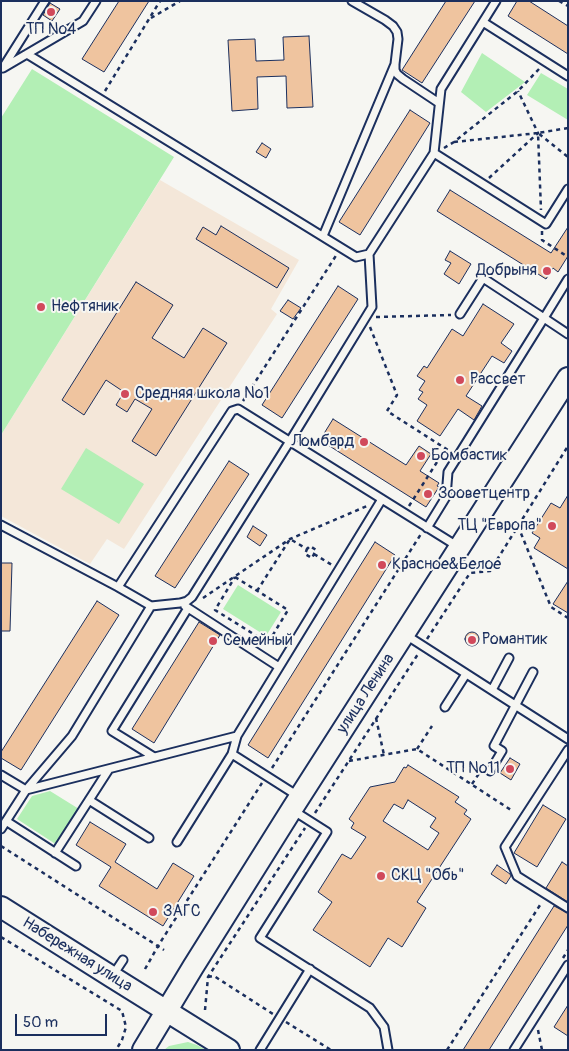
<!DOCTYPE html>
<meta charset="utf-8">
<style>
body{margin:0}
#map{position:relative;width:569px;height:1051px;overflow:hidden;background:#f6f6f2;font-family:Pangolin,sans-serif}
canvas{display:block}
.frame{position:absolute;inset:0;border:2px solid #1b2f5e;pointer-events:none}
.scale{position:absolute;left:15px;top:1014px;width:92px;height:22px;box-sizing:border-box;border:2px solid #1b2f5e;border-top:0;padding-left:6px;font-size:15px;line-height:18px;white-space:nowrap;color:#1b2f5e;-webkit-text-stroke:4px #f6f6f2;paint-order:stroke}
</style>
<div id="map">
<canvas width="569" height="1051"></canvas>
<div class="frame"></div>
<div class="scale">50 m</div>
</div>
<script>
const g = document.querySelector('canvas').getContext('2d');
g.lineJoin = 'round';
function paint(path, color) { g.fillStyle = color; g.fill(path, 'evenodd'); }
const toPath = rows => new Path2D(rows.map(r => 'M' + r).join(''));
function stroke(path, color, width, dash) { g.strokeStyle = color; g.lineWidth = width; g.lineCap = dash ? 'butt' : 'round'; g.setLineDash(dash || []); g.stroke(path); }
function drawText(font, color, halo, rows, align = 'center') {
  g.font = font + ' Pangolin,sans-serif'; g.lineWidth = 4; g.setLineDash([]); g.textBaseline = 'middle'; g.strokeStyle = halo; g.fillStyle = color; for (const [text, x, y, turn = 0] of rows) {
    g.save(); g.translate(x, y); g.rotate((+turn || 0) * Math.PI / 180); g.textAlign = isNaN(turn) ? turn : align; if (halo) g.strokeText(text, 0, 0); g.fillText(text, 0, 0); g.restore();
  }
}
paint(toPath([
 [160,180,299,260,271,309,277,314,124,549,107,539,90,564,1,516,1,435]
]), '#f4e7d9');
paint(toPath([
 [482,53,525,82,486,112,461,92],
 [32,69,174,157,1,435,1,118],
 [541,73,568,89,568,120,527,95],
 [86,448,144,484,119,524,61,489],
 [238,585,281,612,266,636,223,609],
 [50,791,79,809,57,845,17,819,32,796],
 [188,1042,197,1045,206,1050,164,1050,169,1046]
]), '#b3efb5');
const building = toPath([
 [119,1,149,1,104,72,82,59,119,1],
 [446,1,475,1,422,83,402,70,446,1],
 [517,1,529,1,568,26,568,54,508,16,517,1],
 [50,3,60,9,52,21,43,15,50,3],
 [309,36,313,107,287,108,286,76,257,77,258,109,232,111,228,40,255,39,256,61,284,60,283,37,309,36],
 [410,110,430,123,360,235,339,222,410,110],
 [262,143,271,149,266,158,256,152,262,143],
 [450,190,551,253,568,227,568,256,558,272,553,268,546,279,437,211,450,190],
 [221,226,289,268,277,288,196,239,203,227,216,235,221,226],
 [450,251,471,264,459,284,444,274,451,263,445,260,450,251],
 [136,282,173,305,152,338,184,358,203,328,227,343,156,456,132,441,152,409,135,399,127,412,116,405,124,392,106,380,84,415,62,400,136,282],
 [338,286,358,299,282,418,262,405,338,286],
 [288,300,301,308,293,319,280,311,288,300],
 [483,304,514,324,501,343,512,351,504,363,492,356,466,396,482,406,474,420,458,409,440,436,417,421,427,405,418,399,423,392,419,390,425,381,417,376,424,366,427,368,452,329,463,336,483,304],
 [333,419,406,465,419,446,431,454,420,471,439,483,437,486,439,487,426,507,320,440,333,419],
 [229,461,249,474,175,588,155,576,229,461],
 [568,495,568,569,534,548,540,538,532,533,551,503,560,508,568,495],
 [253,526,267,535,260,546,247,537,253,526],
 [375,542,395,555,268,758,248,745,375,542],
 [1,563,12,563,10,631,1,631,1,563],
 [568,581,568,613,553,604,568,581],
 [97,601,119,615,21,770,1,758,1,752,97,601],
 [199,622,220,635,154,743,132,729,199,622],
 '465 639a7 7 0 1 1 14 0a7 7 0 1 1-14 0Z',
 [510,758,520,764,511,780,500,773,510,758],
 [408,765,459,797,455,802,467,810,464,814,471,819,417,902,426,908,402,947,388,938,370,967,313,930,332,902,318,892,342,854,351,859,366,837,351,828,354,823,349,819,370,787,395,782,404,767,406,768,408,765],
 [408,800,436,818,430,827,439,833,428,850,383,821,394,804,403,809,408,800],
 [543,805,566,819,537,867,514,853,543,805],
 [90,822,126,844,115,862,157,889,173,863,194,876,163,926,99,886,111,867,76,845,90,822],
 [562,862,568,866,568,902,546,888,562,862],
 [497,865,510,874,511,876,506,884,491,874,497,865],
 [554,906,568,913,568,925,489,1050,463,1050,554,906],
 [568,1005,568,1036,554,1027,568,1005]
]);
paint(building, '#efc49f');
stroke(building, '#1b2f5e', 1);
const lane = toPath([
 [352,1,385,20,393,26,397,32,398,39,395,64,395,70,397,74,403,79,439,103],
 [496,1,441,89,434,153,546,224,568,189],
 [483,22,568,76],
 [27,54,356,257,369,254],
 [4,66,45,1],
 [3,68,83,21,96,1],
 [323,236,395,64],
 [568,279,544,318,568,334],
 [1,525,118,587],
 [427,528,446,497,448,472,544,318,483,278,460,314],
 [151,606,180,603,187,601,192,597,290,441,372,307,369,254,434,153],
 [185,606,279,667],
 [406,635,568,739],
 [492,690,509,658],
 [445,707,466,674],
 [568,750,505,847,517,876,568,908],
 [154,757,112,731,188,608],
 [490,771,502,751,494,746,533,672],
 [1,775,26,790,237,736],
 [298,796,232,754,237,736,382,499],
 [89,800,149,838],
 [294,811,327,832,260,938,370,1008,384,1027,388,1050],
 [6,821,76,866],
 [1,829,26,790,72,736,151,606,118,587,232,411,238,409,457,546],
 [177,842,232,754],
 [55,853,109,769],
 [113,975,123,960],
 [260,1050,310,969],
 [514,1050,568,965]
]);
const secondary = toPath([
 [1,907,112,977,229,1050],
 [143,1050,193,967,292,809,568,378]
]);
stroke(lane, '#1b2f5e', 11);
stroke(secondary, '#1b2f5e', 24);
stroke(toPath([
 [559,1,568,6],
 [151,18,180,1],
 [105,91,160,1],
 [568,128,538,133,568,157],
 [454,142,538,133,541,210],
 [444,148,454,142,518,91,539,69],
 [489,178,538,133,518,91],
 [542,231,542,240,568,257],
 [376,317,451,315],
 [370,327,397,395,387,411,451,452],
 [243,401,337,254],
 [409,506,446,448],
 [518,526,551,607,568,618],
 [314,554,332,565],
 [235,577,288,610,268,643,215,610,235,577],
 [257,591,290,539,307,549,310,546,316,550,312,558,305,554,307,549],
 [203,598,290,539,367,506],
 [427,639,470,573,490,571,568,446],
 [376,718,384,755],
 [417,749,432,726],
 [349,761,417,749,511,810],
 [272,768,421,534],
 [472,784,480,772],
 [315,813,418,654],
 [1,846,164,950],
 [1,937,122,1011,126,1027,122,1040,116,1050],
 [563,958,568,950],
 [145,969,158,946,262,783],
 [208,977,214,976,273,1014],
 [205,1010,208,977,305,828],
 [286,1022,331,1050],
 [538,1030,542,1050],
 [447,1050,542,902]
]), '#1b2f5e', 2.5, [4, 4]);
stroke(lane, '#f6f6f2', 7);
stroke(secondary, '#f6f6f2', 20);
for (const [x, y, r, color] of [
 [51,12,5,"#d1495b"],
 [547,271,5,"#d1495b"],
 [41,307,5,"#d1495b"],
 [460,380,5,"#d1495b"],
 [125,394,5,"#d1495b"],
 [364,442,5,"#d1495b"],
 [421,456,5,"#d1495b"],
 [428,494,5,"#d1495b"],
 [552,526,5,"#d1495b"],
 [382,565,5,"#d1495b"],
 [472,640,5,"#d1495b"],
 [213,641,5,"#d1495b"],
 [510,769,5,"#d1495b"],
 [381,876,5,"#d1495b"],
 [153,912,5,"#d1495b"]
]) { const dot = new Path2D(); dot.arc(x, y, r, 0, 2 * Math.PI); g.fillStyle = color; g.fill(dot); stroke(dot, '#f6f6f2', 2); }
drawText('16px', '#1b2f5e', '#f6f6f2', [
 ["ТП №4",51,30,"center"],
 ["Добрыня",537,271,"right"],
 ["Нефтяник",51,307],
 ["Рассвет",470,380],
 ["Средняя школа №1",135,394],
 ["Ломбард",354,442,"right"],
 ["Бомбастик",431,456],
 ["Зооветцентр",438,494],
 ["ТЦ \"Европа\"",542,526,"right"],
 ["Красное&Белое",392,565],
 ["Романтик",482,640],
 ["Семейный",223,641],
 ["ТП №11",500,769,"right"],
 ["СКЦ \"Обь\"",391,876],
 ["ЗАГС",163,912]
], 'left');
drawText('16px', '#1b2f5e', '#f6f6f2', [
 ["улица Ленина",366,694,-57],
 ["Набережная улица",77,955,32]
]);
</script>
